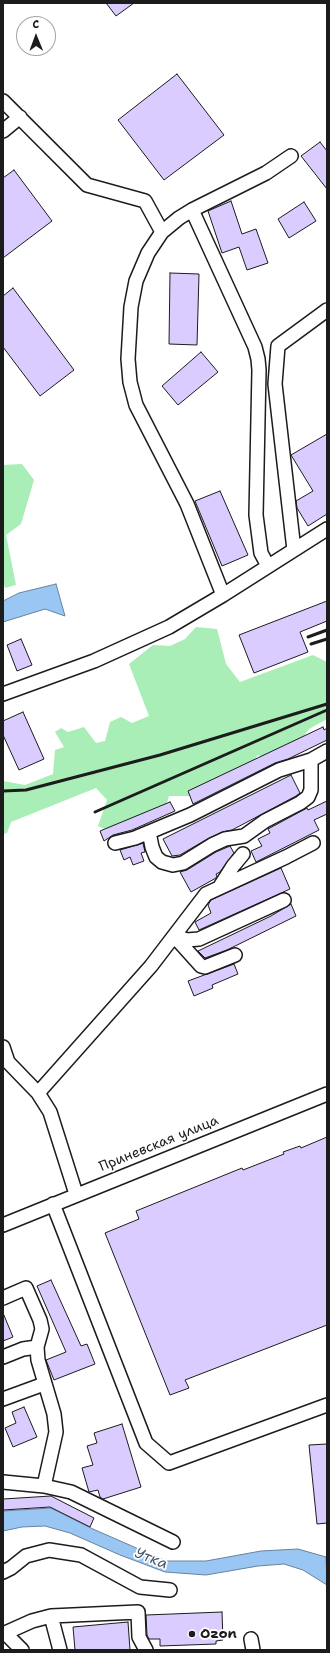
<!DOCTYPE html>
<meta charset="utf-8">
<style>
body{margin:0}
#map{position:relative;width:330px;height:1653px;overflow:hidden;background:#fff;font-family:"Shantell Sans",sans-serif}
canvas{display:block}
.frame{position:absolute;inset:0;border:4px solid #1c1c1c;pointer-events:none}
.north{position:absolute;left:16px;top:16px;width:40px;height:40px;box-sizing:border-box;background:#fff;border:1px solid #a4a4a4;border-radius:50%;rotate:359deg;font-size:11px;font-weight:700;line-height:16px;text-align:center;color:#1c1c1c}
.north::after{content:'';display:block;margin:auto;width:14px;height:18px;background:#1c1c1c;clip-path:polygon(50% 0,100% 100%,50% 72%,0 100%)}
</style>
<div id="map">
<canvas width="330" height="1653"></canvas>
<div class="frame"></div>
<div class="north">С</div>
</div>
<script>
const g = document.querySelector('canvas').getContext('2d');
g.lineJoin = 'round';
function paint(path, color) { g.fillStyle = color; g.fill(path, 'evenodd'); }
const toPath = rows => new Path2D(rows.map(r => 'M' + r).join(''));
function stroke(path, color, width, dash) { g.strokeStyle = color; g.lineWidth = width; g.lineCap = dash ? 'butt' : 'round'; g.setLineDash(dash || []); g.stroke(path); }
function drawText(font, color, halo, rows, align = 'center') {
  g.font = font + ' "Shantell Sans",sans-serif'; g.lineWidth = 3.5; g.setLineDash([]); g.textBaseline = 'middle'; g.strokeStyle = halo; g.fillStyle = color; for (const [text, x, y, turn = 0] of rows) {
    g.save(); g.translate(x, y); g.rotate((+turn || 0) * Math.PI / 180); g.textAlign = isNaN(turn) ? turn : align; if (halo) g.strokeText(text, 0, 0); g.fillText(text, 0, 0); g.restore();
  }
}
paint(toPath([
 [22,464,34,480,21,524,6,535,16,585,5,588,3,581,3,465],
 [196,627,217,629,226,664,240,682,313,655,327,662,327,719,309,729,286,761,271,766,258,755,249,769,196,796,169,796,166,806,148,821,118,835,98,826,107,800,96,788,11,822,7,833,3,834,3,781,25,785,53,774,55,750,64,747,55,732,61,728,68,732,84,727,96,743,105,741,110,722,121,717,132,723,149,716,129,664,153,645,170,646,185,639]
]), '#a9edb7');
const water = toPath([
 [56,584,65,616,45,609,3,622,3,601,19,593,56,584],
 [51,1508,93,1529,166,1561,206,1561,261,1551,298,1549,326,1557,327,1585,303,1570,284,1564,258,1566,206,1575,165,1572,120,1555,70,1533,45,1526,22,1527,3,1531,3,1511,51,1508]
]);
paint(water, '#9ac6f4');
stroke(water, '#68829e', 1);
const building = toPath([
 [106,3,134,3,116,16,106,3],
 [177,74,224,135,164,180,118,120,177,74],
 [320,142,327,151,327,189,301,156,320,142],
 [14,170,52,221,3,258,3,178,14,170],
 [231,201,242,234,256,229,268,263,247,270,239,247,222,253,208,211,231,201],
 [304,202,316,221,289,238,278,219,304,202],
 [170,273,199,274,197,345,169,344,170,273],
 [13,288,74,370,40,396,3,347,3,296,13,288],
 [201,352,218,372,178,405,162,386,201,352],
 [327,434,327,514,308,526,297,508,296,501,313,491,291,455,327,434],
 [220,491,248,555,222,566,195,501,220,491],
 [327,601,327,621,300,632,308,652,254,673,239,635,327,601],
 [21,639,32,665,17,671,7,645,21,639],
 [23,712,44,759,19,770,3,735,3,721,23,712],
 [323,727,324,730,327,728,327,740,288,759,275,763,193,804,188,791,323,727],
 [291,775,300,793,296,796,232,830,222,832,209,838,180,855,172,856,163,839,291,775],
 [327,801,327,814,314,820,319,830,256,862,251,851,262,846,258,839,270,833,268,829,307,808,308,810,327,801],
 [170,802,175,811,132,830,113,835,104,841,100,831,170,802],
 [143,843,145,852,141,853,144,861,133,865,130,857,124,860,120,850,143,843],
 [230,846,234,853,220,872,216,874,217,876,216,878,191,892,180,872,187,870,216,852,230,846],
 [281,868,290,889,199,930,195,922,211,913,208,905,211,900,281,868],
 [291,904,296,916,227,950,205,958,198,951,271,916,291,904],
 [234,964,238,974,212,985,213,988,194,996,188,981,234,964],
 [327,1137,327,1325,185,1380,189,1388,170,1395,105,1233,139,1219,136,1211,242,1168,243,1170,284,1154,283,1152,300,1146,301,1148,327,1137],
 [51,1280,81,1346,87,1344,95,1364,54,1380,46,1360,66,1352,37,1286,51,1280],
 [3,1313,13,1337,3,1341,3,1313],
 [24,1407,37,1437,13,1447,5,1428,16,1423,12,1412,24,1407],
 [122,1424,141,1487,103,1499,100,1497,98,1490,89,1492,82,1468,93,1465,87,1446,97,1443,94,1433,122,1424],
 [327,1444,327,1523,317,1524,309,1445,327,1444],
 [51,1496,94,1518,90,1527,50,1507,3,1510,3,1499,51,1496],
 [222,1612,223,1640,216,1641,216,1644,160,1646,160,1639,149,1639,147,1635,146,1615,222,1612],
 [128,1622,130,1650,75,1650,73,1627,128,1622]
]);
paint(building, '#dbccff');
stroke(building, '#1c1c1c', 1);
const minor = toPath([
 [3,101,87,185,145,201,162,232,148,253,136,281,131,307,128,359,130,382,136,405,187,504,223,595],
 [3,131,20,117],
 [192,210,255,347,258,359,259,370,256,515,261,553,268,566],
 [162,232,179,218,192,210,266,173,291,156],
 [294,550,275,384,278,346,327,310],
 [3,694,94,661,169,627,223,595,327,529],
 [149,832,152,847,156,857,162,862,173,865,183,863,212,845,225,839,244,836,265,821,300,803,308,797,311,790,311,760],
 [115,843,135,838,190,815,279,770,311,760,327,751],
 [219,888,233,866,243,854],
 [174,936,187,940,199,939,284,900],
 [174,936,201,966,205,967,235,955],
 [3,1047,8,1062,38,1093,50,1112,76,1194],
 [38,1093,151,966,206,894,286,857,313,843],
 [53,1204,146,1443,169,1463,327,1405],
 [3,1225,327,1094],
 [3,1298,26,1288,40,1320,42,1329,37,1347,38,1360,54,1414,56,1432,44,1486],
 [3,1357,23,1349,37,1347],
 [3,1399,44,1384],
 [3,1482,44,1486,71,1492,173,1542],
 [3,1572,11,1568,26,1556,49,1550,81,1555,140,1587,170,1590],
 [51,1616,60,1650],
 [5,1633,22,1650],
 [3,1634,32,1621,51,1616,138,1612,139,1637,146,1650],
 [251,1639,253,1650]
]);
stroke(minor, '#1c1c1c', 16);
stroke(minor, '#fff', 13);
stroke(toPath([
 [308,637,327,630],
 [311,644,327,639],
 [3,791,26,790,160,755,327,704],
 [95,812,327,710]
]), '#1c1c1c', 3);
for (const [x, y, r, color] of [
 [192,1634,4,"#1c1c1c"]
]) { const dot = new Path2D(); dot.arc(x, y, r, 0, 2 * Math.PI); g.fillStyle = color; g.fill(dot); stroke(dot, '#fff', 1.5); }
drawText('14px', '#1c1c1c', '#fff', [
 ["Приневская улица",159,1144,-22]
]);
drawText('bold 14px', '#1c1c1c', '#fff', [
 ["Ozon",200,1634]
], 'left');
drawText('italic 15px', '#485868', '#fff', [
 ["Утка",151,1559,21]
]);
</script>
